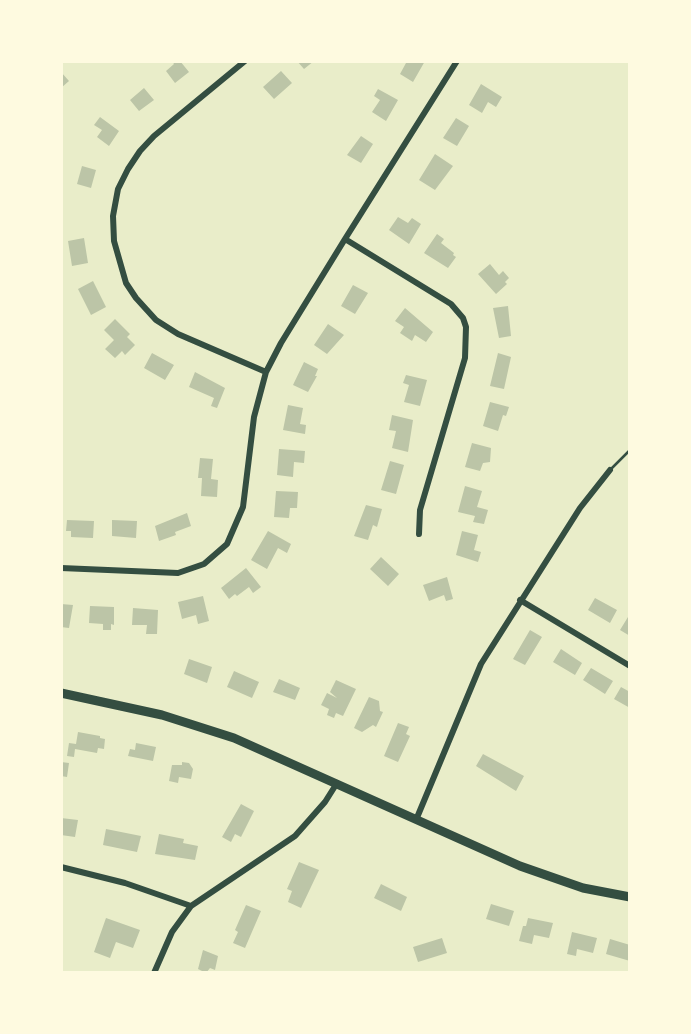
<!DOCTYPE html>
<style>
body{margin:0}
#map{position:relative;width:691px;height:1034px;overflow:hidden;background:#e9edc9;font-family:"Libre Baskerville",serif}
canvas{display:block}
.frame{position:absolute;inset:0;border:63px solid #fefae0;pointer-events:none}
</style>
<div id="map">
<canvas width="691" height="1034"></canvas>
<div class="frame"></div>
</div>
<script>
const g = document.querySelector('canvas').getContext('2d');
g.lineJoin = 'round';
function paint(path, color) { g.fillStyle = color; g.fill(path, 'evenodd'); }
const toPath = rows => new Path2D(rows.map(r => 'M' + r).join(''));
function stroke(path, color, width, dash) { g.strokeStyle = color; g.lineWidth = width; g.lineCap = dash ? 'butt' : 'round'; g.setLineDash(dash || []); g.stroke(path); }
paint(toPath([
 [172,61,180,61,189,72,175,83,166,71,174,64],
 [297,61,314,61,304,69],
 [403,61,425,61,413,82,400,74,406,63],
 [281,71,292,83,274,99,263,87],
 [61,72,69,81,61,88],
 [481,84,502,97,496,107,488,102,482,113,469,105],
 [144,88,154,100,139,111,130,100],
 [378,89,398,100,386,121,372,112,380,100,374,96],
 [100,117,119,131,109,146,97,137,102,130,94,125],
 [456,118,469,126,457,146,443,138],
 [361,136,373,144,361,163,347,155],
 [435,154,453,166,435,190,419,180],
 [82,166,96,170,91,188,77,184],
 [398,217,408,223,412,218,421,224,409,244,389,230],
 [437,234,444,239,441,243,454,253,453,255,456,257,448,268,424,253],
 [84,238,88,263,72,266,68,241],
 [490,264,499,275,503,271,509,278,505,282,507,284,496,294,478,274],
 [93,281,106,307,91,315,78,289],
 [353,285,368,293,355,314,341,306],
 [508,306,511,336,499,338,493,308],
 [405,308,433,332,426,342,415,335,412,341,400,333,404,327,395,321],
 [115,319,130,334,127,337,135,345,125,355,122,351,115,358,105,349,114,340,104,330],
 [328,324,344,335,327,354,314,345],
 [152,353,174,365,165,380,144,368],
 [498,353,511,357,504,389,490,386],
 [304,362,318,369,315,376,317,376,308,392,293,385],
 [195,372,225,388,217,408,211,406,214,398,189,387],
 [406,375,427,380,420,406,404,402,409,385,403,383],
 [490,402,509,407,506,416,503,415,498,431,483,426],
 [288,405,303,408,300,424,306,425,305,434,283,430],
 [392,415,413,420,408,452,392,448,396,431,389,430],
 [472,443,491,448,490,462,483,463,480,471,465,467],
 [279,449,305,451,304,463,294,462,293,477,277,475],
 [200,458,213,459,211,479,218,480,217,497,201,496,202,478,198,478],
 [390,461,404,465,396,494,381,490],
 [465,486,482,491,477,507,488,510,484,524,473,522,475,516,458,512],
 [276,491,298,492,297,508,290,508,289,518,274,517],
 [366,505,382,509,377,527,373,525,368,540,354,536],
 [187,513,191,526,175,532,176,535,159,541,155,526],
 [67,520,94,521,93,538,71,537,71,531,66,531],
 [112,520,137,521,136,538,112,536],
 [268,531,291,544,287,553,278,548,267,569,251,560],
 [462,531,478,535,474,550,481,552,478,562,456,555],
 [381,557,399,574,388,586,370,569],
 [246,568,261,587,253,593,249,587,237,596,235,594,229,599,221,588],
 [447,577,453,599,446,601,444,595,429,601,423,585],
 [203,596,209,621,198,624,196,615,182,619,178,602],
 [595,598,617,610,610,623,588,610],
 [61,604,73,605,69,628,61,627],
 [90,606,114,607,114,625,111,624,111,630,103,630,103,624,89,623],
 [133,608,158,610,157,634,146,634,147,625,132,625],
 [628,617,630,618,630,636,620,630],
 [530,630,542,637,525,665,513,659],
 [561,649,582,663,575,675,553,662],
 [189,659,212,667,207,683,184,674],
 [591,668,613,681,605,694,583,680],
 [234,671,259,682,252,698,227,687],
 [279,679,300,688,295,700,273,692],
 [336,680,356,689,343,716,336,713,334,718,327,715,329,709,321,705,327,693,337,698,330,692],
 [621,687,630,692,630,708,614,699],
 [369,697,379,701,380,711,383,712,376,727,373,725,362,732,354,728],
 [398,723,409,727,406,734,410,736,398,762,384,756],
 [78,732,100,736,100,738,105,739,104,749,98,748,97,753,75,749,74,757,67,756,69,743,76,744],
 [136,743,156,747,153,761,128,756,130,749,135,750],
 [483,754,524,776,516,791,476,766],
 [61,762,69,763,67,777,61,776],
 [182,762,189,763,193,769,191,779,179,777,178,783,169,781,172,765,182,765],
 [241,804,254,811,241,837,235,834,231,842,222,837],
 [61,818,78,820,75,837,61,835],
 [106,829,141,836,137,852,103,845],
 [159,834,184,839,183,843,198,846,195,860,155,854],
 [299,862,319,870,301,908,288,902,292,891,287,889],
 [381,884,407,897,401,911,374,898],
 [491,904,514,911,509,926,486,919],
 [246,905,261,911,245,948,233,943,238,932,235,930],
 [106,918,140,930,133,948,116,942,110,958,94,952],
 [528,918,553,923,549,938,534,935,532,944,519,941,523,926,526,926],
 [572,932,597,938,593,953,577,949,576,956,567,954],
 [442,938,447,953,418,962,413,947],
 [610,939,630,945,630,961,606,954],
 [203,950,218,956,215,970,210,968,206,973,198,969]
]), '#bcc5a7');
stroke(toPath([
 [610,470,630,450]
]), '#344e41', 2.5);
stroke(toPath([
 [245,61,154,136,140,151,128,169,118,189,113,216,114,241,126,283,136,298,156,320,178,334,266,372],
 [345,239,451,304,463,318,466,327,465,358,420,510,419,534],
 [61,568,178,573,204,564,227,544,243,507,254,417,266,372,281,343,345,239,457,61],
 [520,600,630,666],
 [416,820,481,664,580,508,610,470],
 [61,867,125,883,191,906],
 [154,973,172,932,191,906,295,836,325,802,337,783]
]), '#344e41', 6);
stroke(toPath([
 [61,693,162,715,234,738,520,866,583,888,630,897]
]), '#344e41', 9);
</script>
